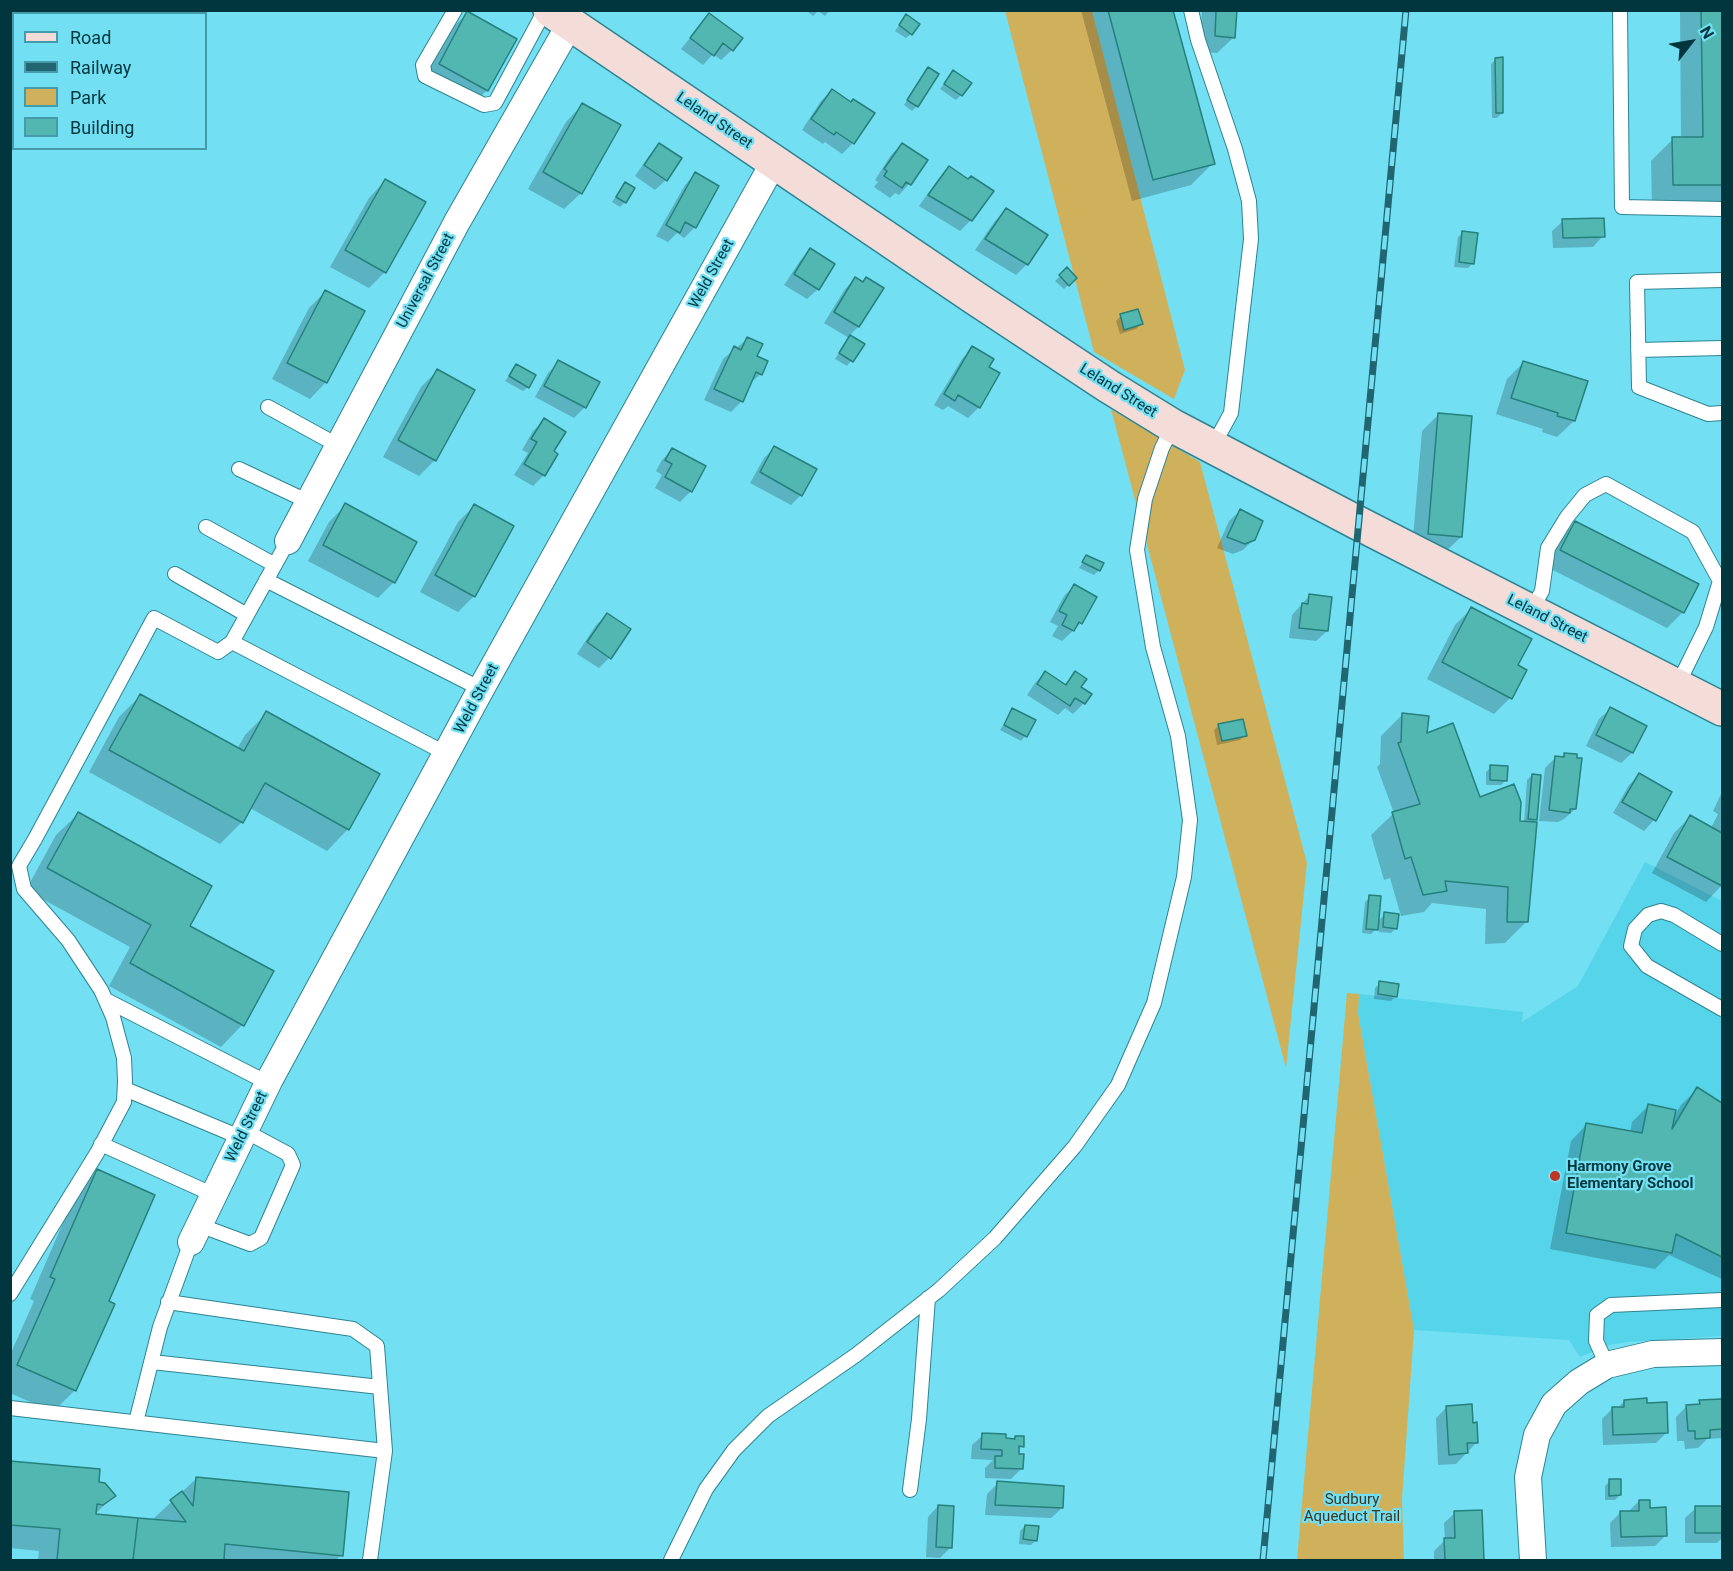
<!DOCTYPE html>
<style>
body{margin:0}
#map{position:relative;width:1733px;height:1571px;overflow:hidden;background:#72dff2;font-family:Roboto,sans-serif}
canvas{display:block}
.frame{position:absolute;inset:0;border:12px solid #02363e;pointer-events:none}
.legend{position:absolute;left:12px;top:12px;width:195px;height:138px;box-sizing:border-box;background:#72dff2;border:2px solid #459baa;margin:0;padding:8px 10px;list-style:none;font-size:18px;color:#02363e}
.legend li{display:flex;align-items:center;gap:12px;height:30px}
.legend b{width:30px;border:2px solid #459baa}
.north{position:absolute;left:1661px;top:12px;width:60px;height:60px;-webkit-text-stroke:4px #72dff2;paint-order:stroke;rotate:59deg;font-size:16px;font-weight:700;line-height:24px;text-align:center;color:#02363e}
.north::after{content:'';display:block;margin:auto;width:21px;height:27px;background:#02363e;clip-path:polygon(50% 0,100% 100%,50% 72%,0 100%)}
</style>
<div id="map">
<canvas width="1733" height="1571"></canvas>
<div class="frame"></div>
<ul class="legend">
<li><b style="height:8px;background:#f4dcd8"></b>Road</li>
<li><b style="height:8px;background:#216571"></b>Railway</li>
<li><b style="height:16px;background:#d0b15b"></b>Park</li>
<li><b style="height:16px;background:#52b7b1"></b>Building</li>
</ul>
<div class="north">N</div>
</div>
<script>
const g = document.querySelector('canvas').getContext('2d');
g.lineJoin = 'round';
function paint(path, color) { g.fillStyle = color; g.fill(path, 'evenodd'); }
const toPath = rows => new Path2D(rows.map(r => 'M' + r).join(''));
function stroke(path, color, width, dash) { g.strokeStyle = color; g.lineWidth = width; g.lineCap = dash ? 'butt' : 'round'; g.setLineDash(dash || []); g.stroke(path); }
function drawText(font, color, halo, rows, align = 'center') {
  g.font = font + ' Roboto,sans-serif'; g.lineWidth = 4.5; g.setLineDash([]); g.textBaseline = 'middle'; g.strokeStyle = halo; g.fillStyle = color; for (const [text, x, y, turn = 0] of rows) {
    g.save(); g.translate(x, y); g.rotate((+turn || 0) * Math.PI / 180); g.textAlign = isNaN(turn) ? turn : align; if (halo) g.strokeText(text, 0, 0); g.fillText(text, 0, 0); g.restore();
  }
}
paint(toPath([
 [1645,862,1722,901,1722,1336,1627,1342,1609,1345,1580,1357,1569,1340,1414,1330,1358,1013,1359,994,1523,1012,1522,1022,1578,986]
]), '#56d4e9');
paint(toPath([
 [1005,11,1092,11,1185,370,1174,399,1094,352],
 [1111,409,1200,462,1307,863,1286,1068],
 [1347,993,1359,994,1358,1013,1414,1330,1402,1499,1404,1560,1297,1560]
]), '#d0b15b');
paint(toPath([
 [806,10,830,10,825,16,818,11,813,16],
 [1081,10,1172,10,1213,163,1191,185,1132,201],
 [1202,10,1235,10,1234,37,1217,53,1199,52],
 [1680,10,1722,10,1722,206,1652,207,1651,161,1673,139,1681,139],
 [468,13,487,90,471,106,424,80,451,29],
 [709,15,732,50,721,60,713,54,703,65,681,49],
 [902,21,911,34,906,38,895,31],
 [1496,59,1502,113,1497,118,1492,118,1491,64],
 [953,72,961,95,956,100,940,89],
 [924,74,917,106,912,111,904,105],
 [832,90,853,143,842,154,825,142,823,144,802,130,821,101],
 [582,105,581,193,564,209,528,189,566,122],
 [902,144,926,160,909,184,899,195,895,193,890,198,874,187,878,182,875,180,891,155],
 [659,145,666,180,655,190,635,176,649,156],
 [950,168,971,220,960,231,919,206,939,178],
 [695,174,695,227,684,238,677,233,668,242,656,236,685,185],
 [385,181,385,272,369,288,330,267,369,198],
 [625,183,625,202,620,207,612,202],
 [1006,210,1027,264,1016,275,975,250,995,221],
 [1563,221,1603,236,1593,247,1553,248,1552,231],
 [1463,233,1473,263,1468,268,1454,267,1458,237],
 [810,250,818,289,807,299,784,285,800,261],
 [1067,269,1075,278,1064,289,1055,281],
 [855,279,862,283,866,279,882,288,858,327,849,336,863,344,847,366,835,359,849,338,824,323,845,289],
 [325,292,326,382,310,399,272,379,309,308],
 [1121,316,1141,324,1136,329,1120,334,1116,321],
 [747,339,761,374,749,384,741,402,731,412,704,400,723,359],
 [972,348,987,368,979,407,968,418,948,406,943,410,934,405,962,359],
 [559,362,598,383,585,407,574,418,535,397,548,373],
 [1523,363,1574,421,1557,437,1542,432,1543,429,1496,414,1507,379],
 [516,366,528,387,523,391,505,381],
 [437,371,435,460,419,476,383,457,421,387],
 [1438,415,1461,537,1444,553,1412,550,1422,431],
 [544,420,552,452,556,455,544,475,533,486,514,475,528,453,522,450,533,431],
 [775,447,801,495,791,505,750,483,764,458],
 [672,450,691,491,680,502,655,488,662,475,656,471,662,460],
 [346,505,394,582,378,598,308,561,329,522],
 [474,506,474,596,458,612,420,592,458,522],
 [1240,511,1254,539,1243,550,1233,554,1217,548,1229,521],
 [1575,523,1683,612,1667,628,1545,566,1559,539],
 [1087,556,1099,570,1094,575,1079,568],
 [1074,586,1081,623,1062,641,1052,636,1058,626,1050,622,1064,596],
 [1310,595,1327,631,1316,641,1289,638,1292,615],
 [1471,609,1516,666,1510,698,1494,714,1427,679,1455,625],
 [607,615,609,658,599,668,577,654,596,625],
 [1045,673,1064,685,1075,673,1084,703,1073,714,1065,708,1058,715,1027,695,1035,683],
 [141,695,237,749,245,735,267,713,348,829,327,851,250,808,242,822,220,844,89,772,119,717],
 [1610,709,1645,726,1632,753,1621,763,1586,746,1599,719],
 [1013,710,1025,736,1021,741,1000,730],
 [1403,714,1425,735,1479,799,1518,822,1524,823,1527,780,1532,775,1536,819,1532,823,1527,921,1505,943,1485,944,1486,909,1432,903,1424,912,1401,916,1390,878,1384,880,1371,835,1394,813,1377,767,1380,764,1381,736],
 [1219,725,1245,735,1240,740,1217,745,1214,730],
 [1564,754,1575,809,1564,819,1558,822,1539,821,1545,768,1556,757,1561,758],
 [1491,767,1506,780,1501,785,1486,785,1486,772],
 [1639,775,1654,820,1644,831,1613,813,1629,785],
 [1722,792,1722,885,1706,902,1652,873,1674,833,1690,817,1711,828,1718,814,1713,811],
 [78,814,188,926,242,1025,221,1047,109,986,130,947,26,890,56,835],
 [1370,897,1377,922,1385,914,1396,928,1391,933,1379,932,1379,926,1371,934,1362,933,1365,902],
 [1380,983,1396,996,1391,1001,1374,999,1375,988],
 [1697,1089,1722,1105,1722,1279,1669,1255,1655,1269,1550,1249,1571,1141,1587,1124,1630,1133,1632,1122,1648,1106,1673,1118,1681,1105],
 [97,1171,107,1301,75,1390,53,1412,10,1393,10,1355,34,1301,30,1299,76,1193],
 [1722,1400,1722,1438,1707,1439,1698,1448,1685,1449,1684,1441,1677,1441,1676,1417,1687,1406,1696,1406,1700,1402],
 [1624,1401,1646,1405,1667,1432,1656,1443,1603,1445,1602,1419,1612,1409,1617,1409],
 [1446,1408,1472,1424,1477,1442,1456,1464,1438,1465,1436,1418],
 [983,1435,1004,1440,1012,1440,1015,1437,1022,1446,1017,1451,1022,1468,1011,1479,985,1478,985,1468,993,1460,971,1459,972,1445],
 [10,1463,97,1483,114,1496,94,1515,151,1521,197,1478,341,1555,336,1560,38,1560,39,1551,10,1548],
 [1610,1481,1620,1495,1615,1500,1605,1500,1605,1486],
 [998,1483,1062,1508,1051,1518,985,1515,987,1494],
 [1639,1501,1649,1510,1665,1536,1655,1546,1611,1547,1610,1523,1621,1512,1628,1512],
 [938,1506,951,1547,940,1558,926,1557,928,1517],
 [1696,1508,1722,1508,1722,1538,1717,1543,1685,1543,1685,1518],
 [1480,1511,1482,1560,1434,1560,1434,1551,1445,1540,1444,1523,1455,1513],
 [1025,1526,1036,1540,1031,1545,1019,1544,1020,1531]
]), '#0003');
const building = toPath([
 [1108,10,1173,10,1215,164,1153,180,1108,10],
 [1216,10,1237,10,1235,38,1215,36,1216,10],
 [1701,10,1722,10,1722,185,1673,185,1672,137,1703,137,1701,10],
 [467,11,517,39,488,91,439,64,467,11],
 [709,13,743,38,733,51,723,43,714,56,690,38,709,13],
 [906,14,920,24,912,35,899,25,906,14],
 [1503,57,1503,113,1496,113,1495,58,1503,57],
 [928,67,939,74,918,107,907,100,928,67],
 [953,70,972,83,962,96,944,84,953,70],
 [832,89,851,102,853,99,875,113,854,144,836,132,834,135,811,119,832,89],
 [582,103,621,125,582,194,543,172,582,103],
 [659,143,682,158,667,181,644,165,659,143],
 [902,143,928,160,911,185,906,182,902,188,884,176,887,171,884,169,902,143],
 [949,166,968,179,971,176,994,191,972,221,928,195,949,166],
 [695,172,719,186,696,228,685,222,680,233,666,225,695,172],
 [385,179,426,202,386,273,345,250,385,179],
 [625,182,635,188,626,203,616,197,625,182],
 [1006,208,1048,235,1028,265,985,239,1006,208],
 [1604,218,1605,237,1563,238,1562,219,1604,218],
 [1462,231,1478,233,1474,264,1459,262,1462,231],
 [810,248,835,264,819,290,794,274,810,248],
 [1067,267,1077,278,1069,286,1059,275,1067,267],
 [855,277,863,282,866,277,884,288,859,327,834,312,855,277],
 [325,290,365,311,327,383,287,363,325,290],
 [1138,309,1143,324,1124,330,1120,314,1138,309],
 [850,335,865,344,853,362,839,353,850,335],
 [747,337,763,344,757,356,768,361,762,375,756,372,743,402,714,389,734,346,741,350,747,337],
 [972,346,994,359,989,367,1000,373,980,408,958,395,955,401,944,394,972,346],
 [558,360,600,382,586,408,544,386,558,360],
 [1523,361,1588,381,1575,421,1557,416,1558,413,1511,398,1523,361],
 [516,364,536,375,529,388,509,376,516,364],
 [437,369,475,390,436,461,398,440,437,369],
 [1438,413,1472,416,1462,537,1428,534,1438,413],
 [544,418,566,432,554,451,558,454,545,476,524,464,537,442,531,439,544,418],
 [774,446,817,469,802,496,760,472,774,446],
 [672,448,706,466,692,492,665,477,672,464,665,460,672,448],
 [345,503,417,542,395,583,323,545,345,503],
 [474,504,514,526,475,597,435,575,474,504],
 [1240,509,1263,521,1255,540,1245,544,1227,537,1240,509],
 [1575,521,1699,584,1684,613,1560,550,1575,521],
 [1086,555,1104,563,1100,571,1082,562,1086,555],
 [1074,584,1097,597,1082,624,1079,622,1074,631,1062,625,1067,615,1059,611,1074,584],
 [1309,594,1332,597,1328,631,1299,628,1302,603,1308,604,1309,594],
 [1471,607,1532,639,1518,665,1527,670,1512,699,1442,662,1471,607],
 [607,613,631,629,611,659,587,642,607,613],
 [1045,671,1066,685,1075,671,1087,679,1081,687,1092,694,1085,704,1075,698,1070,706,1037,684,1045,671],
 [140,694,244,751,266,711,380,774,349,830,265,783,243,823,109,750,140,694],
 [1610,707,1647,726,1633,753,1596,735,1610,707],
 [1012,708,1036,720,1027,737,1004,725,1012,708],
 [1402,713,1429,716,1427,733,1453,723,1480,797,1514,784,1521,802,1520,821,1537,822,1528,922,1507,922,1508,887,1445,881,1447,891,1423,895,1411,857,1405,859,1392,812,1420,804,1398,743,1401,742,1402,713],
 [1243,719,1247,736,1222,741,1218,724,1243,719],
 [1564,753,1577,754,1577,758,1582,758,1576,809,1570,809,1570,813,1549,810,1555,756,1564,757,1564,753],
 [1490,765,1508,766,1507,781,1490,780,1490,765],
 [1639,773,1672,792,1656,821,1622,802,1639,773],
 [1532,774,1541,775,1537,820,1528,819,1532,774],
 [78,812,212,886,190,926,274,971,244,1026,130,963,151,925,47,868,78,812],
 [1690,815,1722,833,1722,886,1667,857,1690,815],
 [1369,895,1381,896,1378,930,1366,929,1369,895],
 [1384,912,1399,914,1397,929,1383,927,1384,912],
 [1379,981,1399,984,1397,997,1378,994,1379,981],
 [1697,1087,1722,1103,1722,1257,1676,1234,1672,1253,1566,1233,1586,1123,1642,1133,1648,1104,1676,1110,1672,1129,1697,1087],
 [97,1169,155,1195,109,1301,115,1304,76,1391,17,1365,55,1279,50,1277,97,1169],
 [1647,1398,1647,1403,1667,1402,1668,1433,1613,1435,1612,1407,1624,1407,1624,1400,1647,1398],
 [1722,1399,1722,1429,1710,1430,1710,1438,1695,1439,1695,1431,1688,1431,1686,1405,1700,1404,1699,1400,1722,1399],
 [1472,1404,1473,1423,1477,1422,1478,1443,1467,1443,1468,1453,1449,1455,1446,1406,1472,1404],
 [982,1433,1006,1434,1006,1438,1015,1439,1015,1436,1024,1436,1024,1447,1019,1446,1019,1454,1024,1454,1023,1469,995,1468,995,1456,1002,1456,1002,1450,981,1449,982,1433],
 [10,1461,100,1469,99,1482,105,1483,116,1496,103,1505,97,1504,96,1514,138,1518,133,1560,57,1560,60,1529,10,1525,10,1461],
 [196,1477,349,1492,343,1556,225,1544,224,1560,133,1560,138,1518,186,1522,170,1500,182,1491,193,1506,196,1477],
 [1609,1479,1621,1479,1621,1495,1609,1496,1609,1479],
 [997,1481,1064,1486,1063,1508,995,1505,997,1481],
 [1639,1500,1650,1500,1650,1508,1666,1507,1667,1536,1621,1537,1620,1511,1639,1511,1639,1500],
 [938,1505,954,1506,952,1548,936,1547,938,1505],
 [1695,1506,1722,1506,1722,1533,1695,1533,1695,1506],
 [1482,1510,1484,1560,1445,1560,1444,1538,1455,1538,1454,1511,1482,1510],
 [1025,1525,1039,1526,1037,1541,1023,1539,1025,1525]
]);
paint(building, '#52b7b1');
stroke(building, '#26807c', 1.5);
const lane = toPath([
 [455,10,423,65,425,76,484,105,495,103,545,10],
 [1191,10,1198,40,1235,149,1249,201,1251,239,1231,413,1213,446],
 [1620,10,1622,207,1722,209],
 [1722,280,1637,282,1639,387,1708,414,1722,413],
 [1638,350,1722,348],
 [268,407,339,446],
 [239,469,309,502],
 [206,527,275,565],
 [288,541,232,642,447,754],
 [175,574,247,615],
 [266,580,481,689],
 [1531,611,1542,591,1548,548,1567,517,1585,495,1606,484,1693,532,1720,581,1706,627,1677,686],
 [1722,944,1674,915,1661,911,1648,915,1635,929,1631,946,1647,966,1722,1009],
 [106,1000,268,1083],
 [125,1089,242,1138],
 [101,1144,214,1195],
 [199,1225,250,1244,261,1238,293,1165,288,1154,245,1131],
 [10,1294,97,1153,124,1102,125,1081,124,1058,113,1017,101,990,68,940,24,889,19,866,35,839,154,618,218,652,232,642],
 [168,1302,353,1329,377,1346,385,1451,370,1560],
 [152,1362,380,1387],
 [1607,1365,1596,1341,1597,1315,1611,1305,1722,1300],
 [10,1408,385,1451],
 [136,1422,160,1327,191,1242],
 [910,1490,919,1419,928,1298],
 [671,1560,706,1489,734,1450,768,1416,856,1355,939,1290,995,1238,1075,1146,1118,1085,1154,1003,1184,877,1190,820,1178,736,1153,647,1137,550,1145,499,1162,448,1173,426]
]);
const street = toPath([
 [288,541,457,222,570,24],
 [191,1242,270,1079,481,689,774,162],
 [1533,1560,1528,1477,1537,1435,1554,1404,1579,1382,1607,1365,1653,1354,1722,1352]
]);
const secondary = toPath([
 [550,10,975,298,1108,386,1173,426,1358,523,1722,709]
]);
stroke(lane, '#2e8492', 16);
stroke(street, '#2e8492', 28);
stroke(secondary, '#2e8492', 36);
stroke(lane, '#fff', 14);
stroke(street, '#fff', 26);
stroke(secondary, '#f4dcd8', 33);
const rail = toPath([
 [1263,1560,1406,10]
]);
stroke(rail, '#216571', 7);
stroke(rail, '#72dff2', 4.5, [14]);
for (const [x, y, r, color] of [
 [1555,1176,6,"#c03423"]
]) { const dot = new Path2D(); dot.arc(x, y, r, 0, 2 * Math.PI); g.fillStyle = color; g.fill(dot); stroke(dot, '#72dff2', 2); }
drawText('15px', '#02363e', '#72dff2', [
 ["Leland Street",714,121,34],
 ["Weld Street",712,274,-61],
 ["Universal Street",426,281,-62],
 ["Leland Street",1118,391,32],
 ["Leland Street",1547,619,27],
 ["Weld Street",477,699,-62],
 ["Weld Street",247,1127,-64]
]);
drawText('bold 15px', '#02363e', '#72dff2', [
 ["Harmony Grove",1567,1167],
 ["Elementary School",1567,1184]
], 'left');
drawText('15px', '#3e3620', '#72dff2', [
 ["Sudbury",1352,1500],
 ["Aqueduct Trail",1352,1517]
]);
</script>
